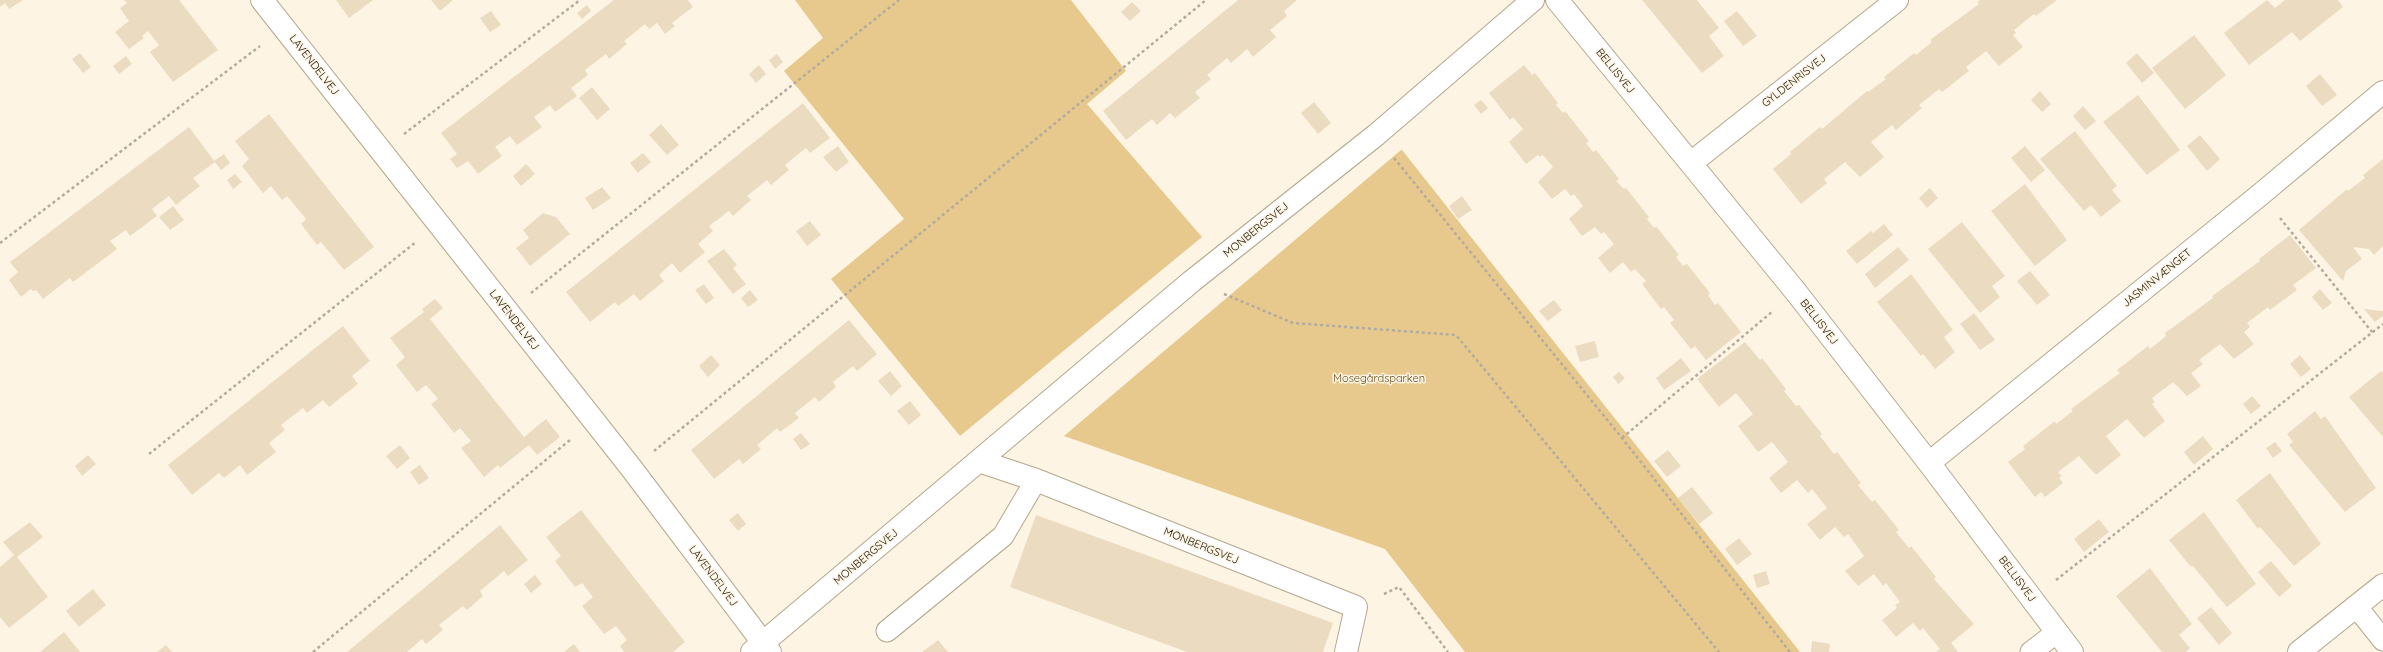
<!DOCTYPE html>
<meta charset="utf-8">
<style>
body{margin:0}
canvas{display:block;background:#fdf4e3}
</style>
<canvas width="2383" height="652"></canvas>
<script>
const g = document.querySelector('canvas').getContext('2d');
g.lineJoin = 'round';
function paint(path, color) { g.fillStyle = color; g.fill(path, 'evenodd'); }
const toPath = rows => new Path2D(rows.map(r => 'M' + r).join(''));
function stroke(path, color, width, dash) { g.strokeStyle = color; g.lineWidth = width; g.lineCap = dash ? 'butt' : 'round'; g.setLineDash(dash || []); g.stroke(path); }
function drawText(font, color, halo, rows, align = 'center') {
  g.font = font + ' Quicksand,sans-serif'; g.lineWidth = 3; g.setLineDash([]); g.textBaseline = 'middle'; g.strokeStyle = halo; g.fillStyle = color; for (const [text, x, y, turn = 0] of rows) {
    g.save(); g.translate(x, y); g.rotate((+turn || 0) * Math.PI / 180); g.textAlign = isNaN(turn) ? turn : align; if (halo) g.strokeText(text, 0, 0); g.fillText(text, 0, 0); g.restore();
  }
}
paint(toPath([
 [795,0,1071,0,1126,71,1087,104,1202,237,960,436,831,279,904,219,784,71,823,38],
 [1401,150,1402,150,1800,652,1465,652,1385,549,1064,436]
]), '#e7c88d');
paint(toPath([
 [0,0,23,0,9,9,5,3,0,7],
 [124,0,179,0,218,50,173,82,150,52,159,45,148,31,142,36,144,38,129,49,115,32,129,21,120,8,127,3],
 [336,0,373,0,349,18],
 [431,0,453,0,440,11],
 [614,0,688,0,693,7,672,23,675,26,665,34,657,23,649,29,645,24,624,41,627,44,609,59,606,54,585,70,588,75,571,88,577,96,555,112,550,105,534,117,542,127,517,145,510,136,495,147,502,156,478,174,468,161,457,168,450,159,457,154,441,133],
 [1238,0,1297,0,1284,11,1287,16,1270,30,1276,37,1253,57,1247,49,1231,63,1227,58,1207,75,1211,79,1195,92,1200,98,1175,118,1170,113,1157,125,1152,119,1126,140,1103,111],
 [1642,0,1697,0,1719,28,1709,36,1724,56,1702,73],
 [1980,0,2057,0,2036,16,2034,14,2014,30,2016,33,2013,35,2023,47,1999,66,1986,51,1966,67,1969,71,1942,92,1939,89,1919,105,1922,108,1896,130,1892,125,1871,142,1884,157,1860,177,1845,162,1824,179,1827,183,1801,204,1773,169,1791,154,1790,152,1820,127,1822,129,1867,91,1868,92,1886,79,1884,77,1914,53,1916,55,1932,42,1930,40,1979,4,1977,2],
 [2267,0,2275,8,2285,0,2338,0,2343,7,2300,41,2292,32,2249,65,2224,33],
 [1132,2,1141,11,1130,21,1121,12],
 [587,5,591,11,582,19,577,13],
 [491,11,501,25,490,32,480,18],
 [1737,11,1757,36,1743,46,1724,21],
 [2194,35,2226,75,2185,109,2152,68],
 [80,53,91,67,83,73,72,59],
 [2137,53,2154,73,2142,83,2126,63],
 [777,54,783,62,775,69,769,60],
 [126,56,132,64,119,74,113,66],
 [759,65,766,74,756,83,749,74],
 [1524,65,1532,75,1535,73,1558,103,1556,105,1563,113,1565,111,1589,141,1586,143,1593,152,1596,150,1619,179,1616,181,1624,189,1626,188,1649,217,1647,219,1654,228,1656,226,1679,255,1676,257,1683,266,1687,264,1710,293,1708,295,1715,305,1718,303,1741,332,1706,360,1695,346,1691,349,1670,323,1674,320,1664,307,1661,309,1642,284,1646,281,1635,269,1631,272,1623,262,1610,273,1598,258,1614,244,1604,232,1601,234,1595,227,1582,236,1569,219,1583,206,1574,194,1571,196,1565,189,1552,199,1538,182,1553,167,1543,155,1540,157,1538,155,1526,164,1509,142,1523,129,1513,117,1510,120,1489,93],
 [2320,74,2337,95,2322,106,2306,86],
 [592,87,610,109,597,120,579,98],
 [2040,91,2051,104,2042,112,2031,100],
 [2138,95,2180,150,2147,175,2103,122],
 [1481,100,1488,108,1481,114,1474,105],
 [1314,102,1331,123,1318,134,1301,113],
 [803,103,830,138,810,153,806,148,785,165,789,170,771,185,767,180,747,196,751,200,733,216,729,211,709,226,713,231,698,244,705,252,680,273,672,263,659,275,664,281,640,301,634,294,618,306,615,302,590,322,566,292],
 [2083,106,2096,121,2085,130,2073,116],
 [269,114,374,247,344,270,321,242,317,245,301,224,306,219,287,196,282,200,271,186,263,193,242,166,249,159,235,141],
 [661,124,679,145,667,155,649,135],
 [189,127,215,162,193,178,200,186,176,205,169,196,152,209,157,216,130,236,126,230,110,241,117,249,73,282,70,278,43,299,36,290,33,291,31,289,21,297,9,280,18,272,10,262],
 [2075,131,2117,186,2112,190,2121,201,2101,217,2091,205,2084,211,2040,159],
 [2200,135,2220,159,2207,171,2187,146],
 [838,146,849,162,836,172,823,157],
 [2025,146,2045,170,2031,182,2011,158],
 [643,153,651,162,638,173,630,163],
 [224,154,230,163,221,170,214,161],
 [2383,159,2383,246,2374,255,2369,249,2353,247,2362,259,2346,271,2343,281,2299,230,2347,189,2348,191,2365,178,2363,175],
 [526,164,535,174,521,186,513,176],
 [235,174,242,182,233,189,227,180],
 [2025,184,2067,240,2035,266,1991,211],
 [602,187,611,198,593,210,585,198],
 [1930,188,1938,198,1927,208,1919,198],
 [1462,196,1472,210,1458,219,1449,206],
 [173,206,184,220,170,230,159,217],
 [543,213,556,217,570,234,530,266,516,248,529,238,523,230],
 [810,221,821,235,807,246,796,231],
 [1962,222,2005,276,1992,286,2000,297,1980,313,1928,249],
 [1884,224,1893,235,1857,264,1846,251,1871,231,1873,233],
 [2290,235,2316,268,2293,285,2297,290,2270,310,2268,307,2247,323,2250,327,2244,332,2254,344,2234,359,2220,344,2199,360,2203,364,2191,373,2201,386,2187,396,2173,382,2152,398,2155,402,2152,404,2165,421,2144,438,2127,419,2106,436,2121,455,2096,475,2079,456,2058,472,2062,476,2059,478,2063,483,2045,497,2041,492,2035,497,2008,462,2025,449,2023,446,2055,421,2056,424,2073,411,2071,409,2120,373,2117,370,2148,346,2150,349,2166,336,2165,333,2213,298,2212,296,2260,261,2259,259],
 [1898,247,1909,260,1875,288,1865,274],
 [724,249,737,265,733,268,746,284,733,294,707,261],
 [2030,271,2050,295,2037,305,2017,281],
 [1911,274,1953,330,1944,337,1955,352,1935,369,1923,354,1921,356,1877,302],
 [704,284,714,298,706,304,695,290],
 [2320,289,2332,303,2323,310,2312,297],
 [750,290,758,300,748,307,741,298],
 [435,299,443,308,430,319,524,437,546,419,560,437,537,455,529,445,500,468,498,465,484,477,461,448,471,441,460,428,454,433,431,404,438,399,426,385,417,392,396,365,405,357,390,338,424,312,422,309],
 [1554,300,1562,310,1548,321,1539,311],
 [2364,309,2383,311,2383,316,2375,322],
 [1974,313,1995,340,1980,350,1960,324],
 [849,320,877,354,857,371,853,366,833,382,836,387,819,402,815,397,795,413,799,418,780,432,777,428,757,445,761,449,743,464,739,459,714,479,691,450],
 [343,326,370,361,352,376,358,384,329,407,323,400,307,413,303,408,281,425,285,430,269,443,276,452,247,475,240,465,224,478,219,473,192,495,168,465],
 [1595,341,1599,357,1580,362,1575,346],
 [1745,342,1760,360,1762,358,1786,389,1784,391,1796,406,1799,405,1822,434,1820,436,1834,454,1837,452,1861,483,1858,485,1872,502,1875,500,1899,530,1896,532,1909,548,1911,546,1936,577,1934,579,1974,624,1951,643,1958,652,1936,652,1940,649,1923,628,1920,631,1913,623,1896,637,1882,620,1897,608,1895,605,1900,602,1886,583,1883,586,1874,574,1858,586,1845,571,1864,556,1848,534,1844,537,1835,527,1820,540,1807,524,1827,508,1812,489,1808,493,1797,480,1781,493,1769,478,1788,462,1772,442,1758,452,1738,426,1753,414,1736,393,1719,407,1697,379],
 [711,355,720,365,708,377,699,366],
 [2300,355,2311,369,2301,377,2290,364],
 [1681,358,1691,371,1664,390,1656,378],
 [890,371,902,386,891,396,878,381],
 [2381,371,2383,373,2383,437,2349,397],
 [1619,372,1625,378,1618,384,1613,377],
 [2252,396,2261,406,2251,414,2243,404],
 [910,401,921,415,909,425,897,411],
 [2315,411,2321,419,2325,416,2376,488,2345,512,2289,445,2293,442,2287,434],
 [801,433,810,444,801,450,793,439],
 [2203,436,2213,449,2194,465,2184,452],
 [2275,442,2282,451,2273,458,2266,448],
 [400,445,410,458,397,469,386,456],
 [1668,450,1681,466,1667,477,1654,461],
 [88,455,96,464,82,476,75,466],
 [420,465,429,478,419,485,410,472],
 [2270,473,2321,544,2294,566,2260,527,2258,529,2236,500],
 [1692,487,1713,513,1699,524,1678,498],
 [581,510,685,642,673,652,624,652,620,646,627,640,616,626,604,634,582,606,593,597,582,583,575,587,555,561,561,556,546,537],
 [2204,512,2256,584,2227,607,2192,565,2191,567,2169,540],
 [738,513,746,524,738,531,729,520],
 [1036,515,1333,623,1323,652,1187,652,1010,587],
 [2099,519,2109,532,2084,552,2074,539],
 [30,522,43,537,17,557,48,597,9,628,0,617,0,567,14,555,3,542],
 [500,525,528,560,508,576,504,571,480,591,483,596,467,610,463,606,439,625,443,630,426,644,422,639,407,652,347,652],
 [1739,538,1752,554,1737,565,1725,549],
 [2271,561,2292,586,2279,597,2258,572],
 [2150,568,2192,624,2179,635,2190,648,2186,652,2162,652,2116,596],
 [1766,571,1770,584,1757,588,1753,575],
 [535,575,542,584,531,593,524,584],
 [93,589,106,605,79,627,66,611],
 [2211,607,2232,633,2219,645,2197,618],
 [64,632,80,652,40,652],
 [938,640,948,652,922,652],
 [1812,641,1830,644,1829,652,1811,652],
 [574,644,580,652,564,652],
 [166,645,172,652,157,652]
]), '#ebdcc1');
const service = toPath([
 [2356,606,2383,640],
 [887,631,1003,536,1036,480],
 [2031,652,2057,632]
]);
const minor = toPath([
 [262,0,632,469,770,652],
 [1557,0,1796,292,1929,463,2072,652],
 [1691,163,1897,0],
 [979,461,1036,480,1356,607,1346,652],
 [1929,463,2261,194,2383,92],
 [752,652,1192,281,1376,135,1533,0],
 [2299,652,2383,585]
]);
stroke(service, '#b5a78d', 23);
stroke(minor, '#b5a78d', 24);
stroke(toPath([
 [404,134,580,0],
 [1394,158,1622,438,1790,652],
 [2280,218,2372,332],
 [0,243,260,46],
 [531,293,899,0],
 [1224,294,1293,323,1456,335,1719,652],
 [1622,438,1773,311],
 [654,451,1206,0],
 [149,454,416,242],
 [2056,580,2383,324],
 [1384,594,1399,587,1448,652],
 [313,652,570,440]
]), '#b3ab9d', 2.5, [3, 3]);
stroke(service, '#fff', 21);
stroke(minor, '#fff', 22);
drawText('11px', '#1c170d', '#fdf4e3', [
 ["LAVENDELVEJ",314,65,52],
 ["BELLISVEJ",1615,71,51],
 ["GYLDENRISVEJ",1794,81,-38],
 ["MONBERGSVEJ",1256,230,-39],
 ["JASMINVÆNGET",2157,278,-39],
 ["LAVENDELVEJ",514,320,52],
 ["BELLISVEJ",1819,322,52],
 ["MONBERGSVEJ",1201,546,22],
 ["MONBERGSVEJ",866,557,-40],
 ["LAVENDELVEJ",713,576,53],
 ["BELLISVEJ",2017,579,53]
]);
drawText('11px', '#68501f', '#fdf4e3', [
 ["Mosegårdsparken",1379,379]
]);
</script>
